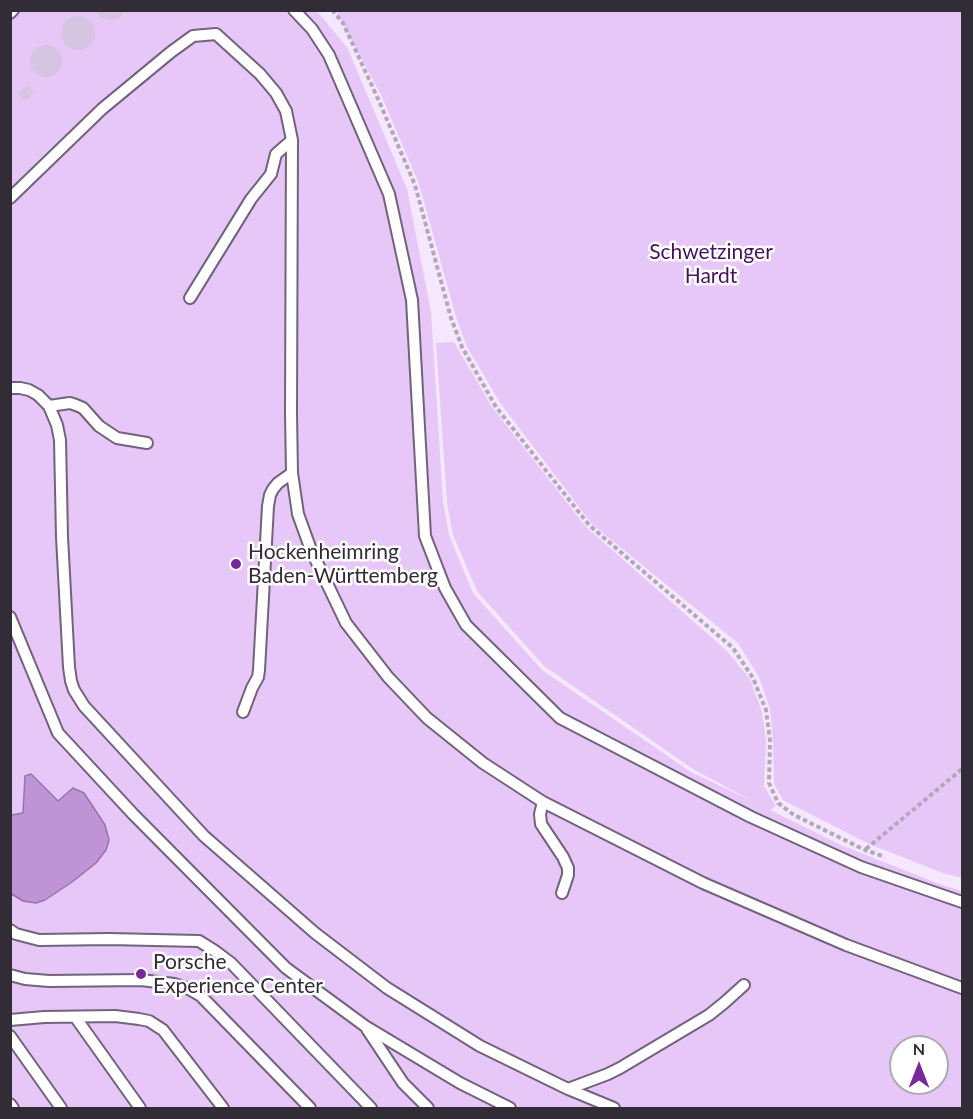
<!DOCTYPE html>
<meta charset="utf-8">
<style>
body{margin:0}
#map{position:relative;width:973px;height:1119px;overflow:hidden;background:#f5e8fe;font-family:Lato,sans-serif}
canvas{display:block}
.frame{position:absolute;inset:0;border:12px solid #322c36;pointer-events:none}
.north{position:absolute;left:889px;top:1035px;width:60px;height:60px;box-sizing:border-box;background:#fff;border:2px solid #adabaf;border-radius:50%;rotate:0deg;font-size:16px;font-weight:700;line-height:24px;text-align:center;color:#322c36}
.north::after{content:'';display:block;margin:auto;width:21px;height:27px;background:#77299b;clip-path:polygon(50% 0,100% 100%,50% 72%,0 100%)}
</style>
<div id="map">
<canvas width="973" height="1119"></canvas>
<div class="frame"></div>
<div class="north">N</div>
</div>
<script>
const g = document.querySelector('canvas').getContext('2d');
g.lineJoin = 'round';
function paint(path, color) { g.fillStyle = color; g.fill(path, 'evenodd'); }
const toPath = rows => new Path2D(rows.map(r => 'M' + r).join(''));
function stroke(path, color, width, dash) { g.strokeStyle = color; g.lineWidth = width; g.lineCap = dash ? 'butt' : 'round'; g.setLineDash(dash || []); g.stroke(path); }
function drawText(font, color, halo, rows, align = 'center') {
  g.font = font + ' Lato,sans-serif'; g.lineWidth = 5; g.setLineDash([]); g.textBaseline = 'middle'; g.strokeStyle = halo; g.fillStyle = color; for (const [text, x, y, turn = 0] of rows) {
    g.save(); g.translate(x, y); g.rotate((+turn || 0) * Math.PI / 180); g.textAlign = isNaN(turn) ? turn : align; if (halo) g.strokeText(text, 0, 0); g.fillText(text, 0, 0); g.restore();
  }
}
paint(toPath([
 [11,11,317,11,347,47,407,189,431,312,443,501,449,535,473,593,542,670,691,772,754,802,693,769,544,666,477,591,453,535,447,503,436,343,454,342,492,407,586,527,727,651,750,679,762,712,766,741,764,786,776,806,770,810,843,846,942,885,962,891,962,1108,11,1108],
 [901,1047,937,1047,937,1083,901,1083],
 [336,11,962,11,962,878,943,873,869,844,783,800,774,784,773,740,770,709,759,677,738,643,592,524,501,404,467,347,456,317,419,184,381,95]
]), '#e6c7f8');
const water = toPath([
 [31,774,58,801,73,788,84,793,105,825,109,840,106,850,96,863,72,882,45,900,36,903,23,901,10,893,11,815,23,813,25,776,31,774]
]);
paint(water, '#be94d7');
stroke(water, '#9475a7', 1.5);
paint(toPath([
 [94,10,125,10,120,17,115,20,109,20,99,16],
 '61 33a17 17 0 1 1 34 0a17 17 0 1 1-34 0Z',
 '30 61a16 16 0 1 1 32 0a16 16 0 1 1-32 0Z',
 [27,85,34,92,25,101,18,94]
]), '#d5c5e0');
const service = toPath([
 [294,10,312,29,329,55,389,194,412,300,425,536,445,588,466,625,560,718,751,817,861,867,962,902],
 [10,13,13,10],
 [10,198,102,109,171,52,193,36,216,34,260,74,276,93,286,111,292,140,291,413,292,473,298,514,311,550,346,623,388,677,427,718,483,763,543,802,703,883,846,945,962,988],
 [190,298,251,199,271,174,276,154,292,140],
 [10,388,20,388,29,390,38,395,49,406,57,425,60,440,62,537,69,667,71,681,74,690,84,706,204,836,315,933,387,988,480,1046,568,1089,614,1108],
 [49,406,70,403,76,405,83,408,99,426,117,438,147,443],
 [10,617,58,733,133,814,286,968,365,1026,460,1083,510,1108],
 [243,712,252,688,258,677,259,670,268,506,270,495,273,489,278,483,292,473],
 [543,802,540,814,541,824,563,857,568,868,568,875,562,893],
 [10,930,16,934,39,940,109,939,199,941,215,951,231,963,371,1108],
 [10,975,25,979,49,981,141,980,174,984,187,988,201,996,310,1108],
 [76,1018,140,1108],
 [10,1020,44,1017,115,1016,139,1019,149,1021,163,1030,223,1108],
 [367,1029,403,1083,428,1108],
 [10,1036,61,1108],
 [568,1089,608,1074,620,1068,709,1015,724,1003,744,985],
 [10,1104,13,1108]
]);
stroke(service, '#72637c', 14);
stroke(toPath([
 [332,10,343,23,379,101,415,185,451,318,462,347,496,407,589,525,733,648,753,678,766,710,770,740,769,783,778,803,794,815,865,850,885,857],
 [866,849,962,769]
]), '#b3a8ba', 4, [4.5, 3]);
stroke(service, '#fff', 10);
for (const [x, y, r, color] of [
 [236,564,6,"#77299b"],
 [141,974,6,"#77299b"]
]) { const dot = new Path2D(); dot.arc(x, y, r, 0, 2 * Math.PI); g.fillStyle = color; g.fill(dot); stroke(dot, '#fff', 2); }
drawText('21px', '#481160', '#fff', [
 ["Schwetzinger",711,252],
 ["Hardt",711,276]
]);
drawText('21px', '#322c36', '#fff', [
 ["Hockenheimring",248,552],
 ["Baden-Württemberg",248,576],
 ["Porsche",153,962],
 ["Experience Center",153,986]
], 'left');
</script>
